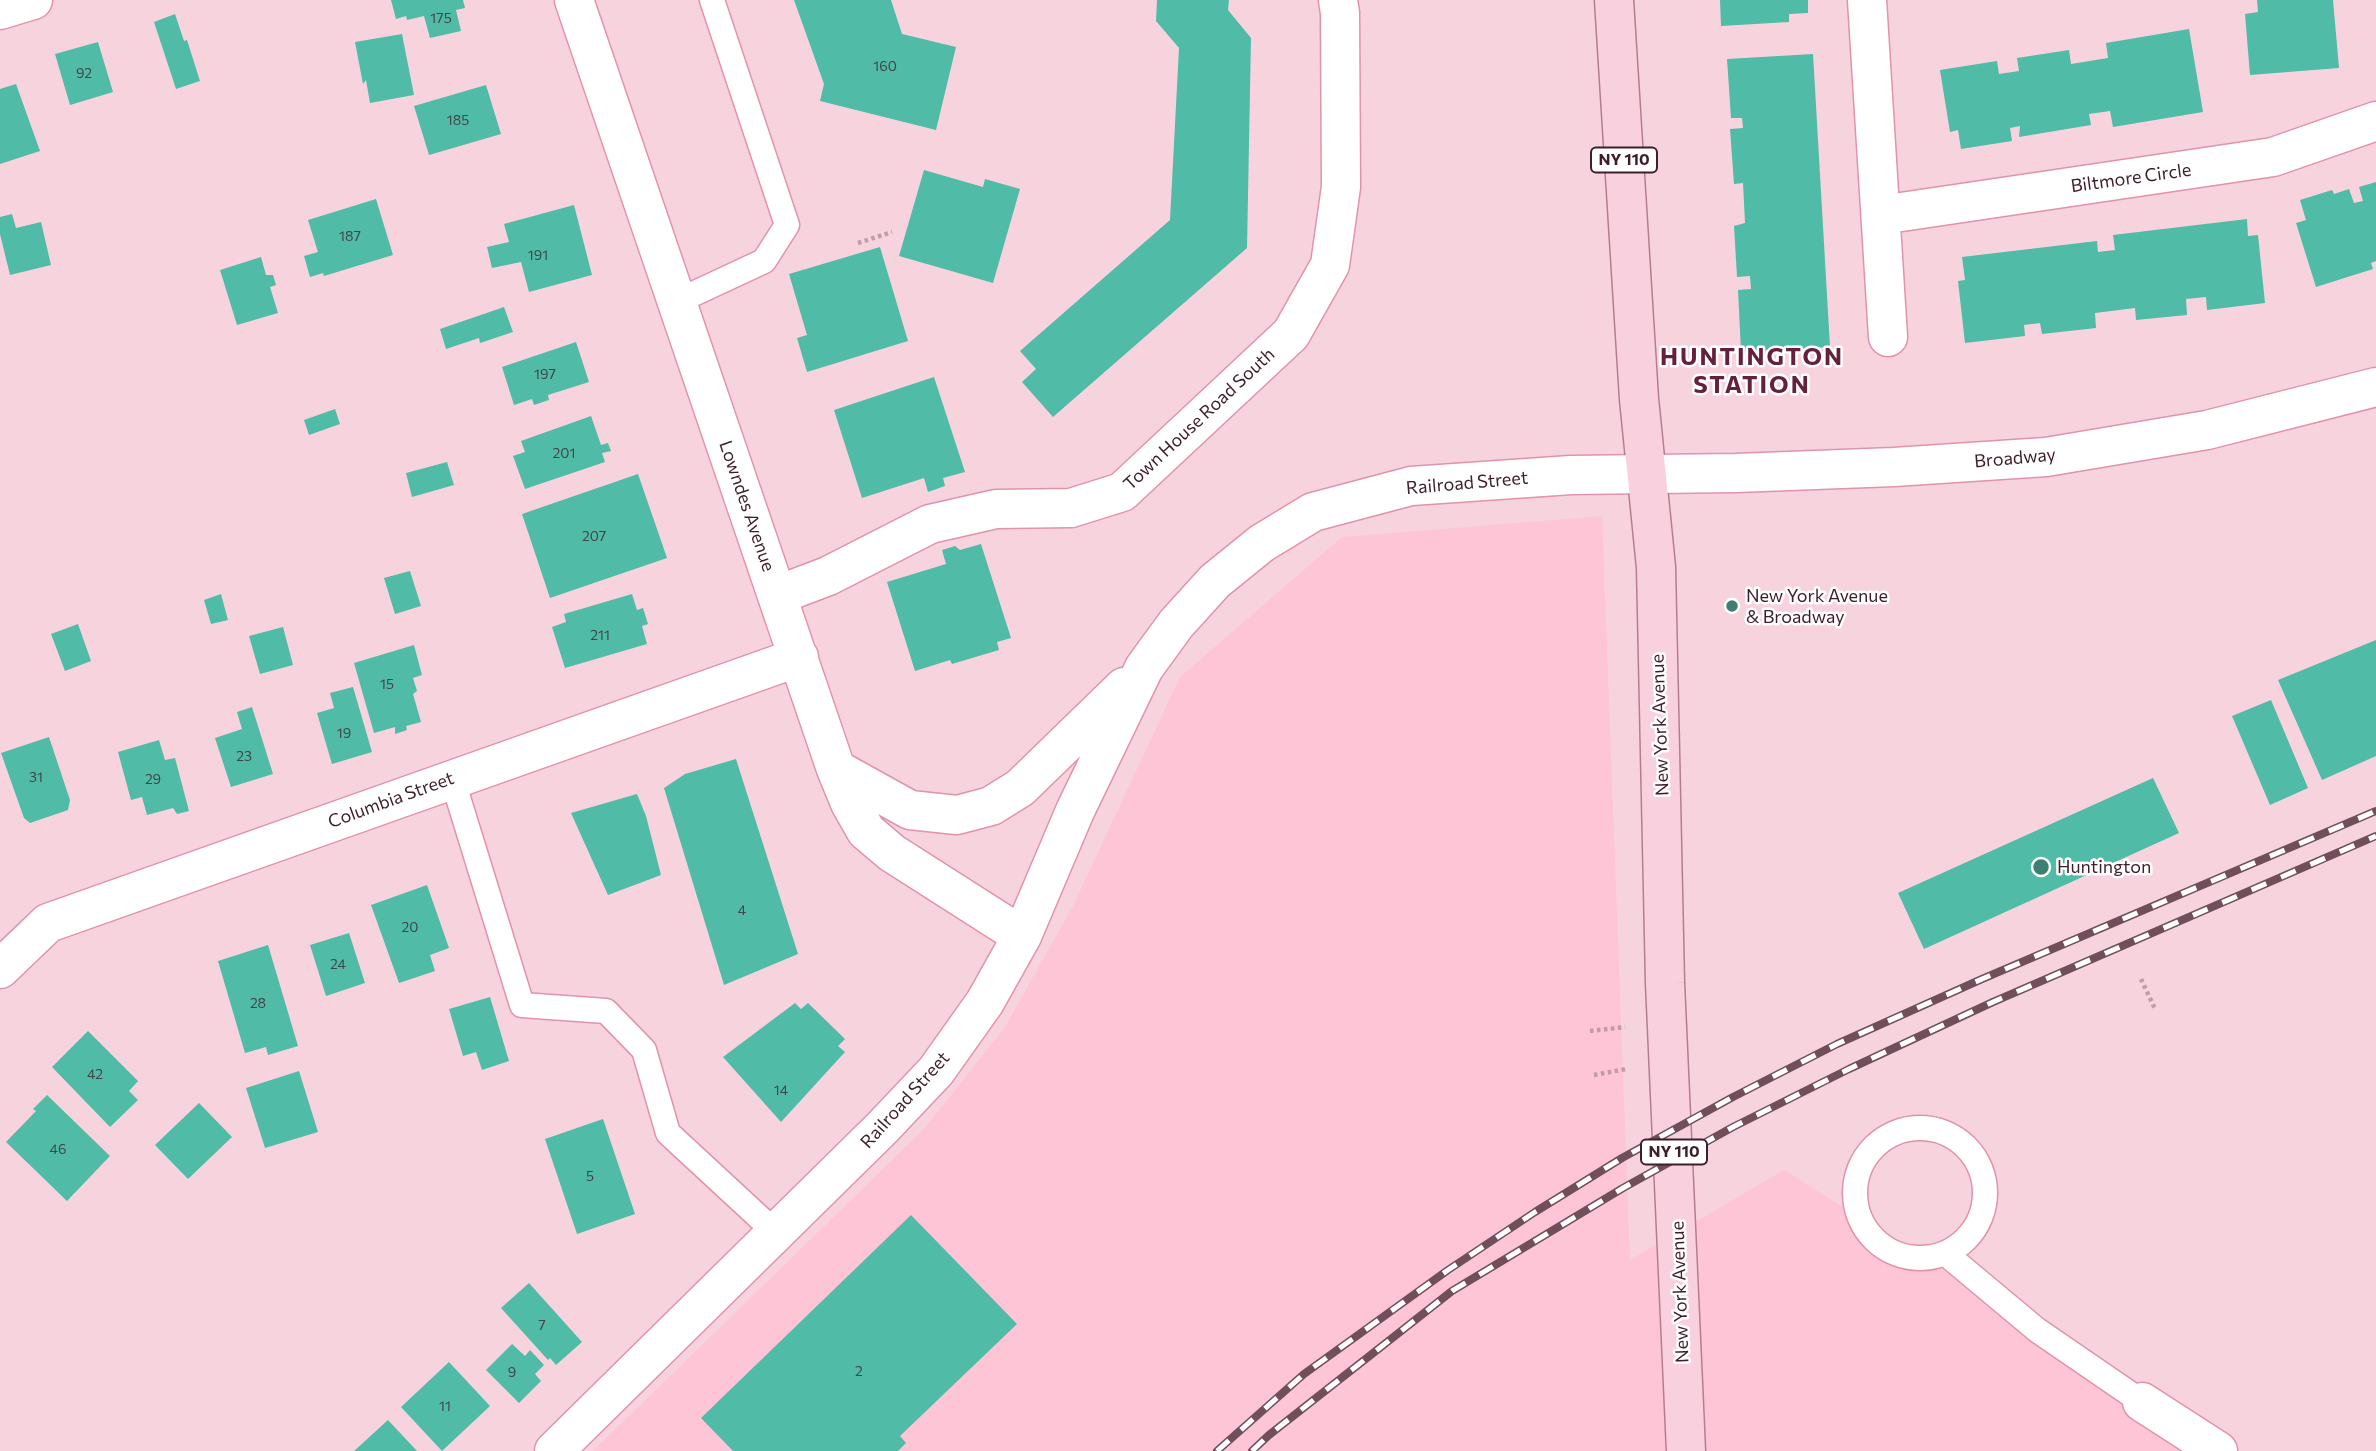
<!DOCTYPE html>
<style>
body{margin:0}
canvas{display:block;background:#f7d3dd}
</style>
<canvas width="2376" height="1451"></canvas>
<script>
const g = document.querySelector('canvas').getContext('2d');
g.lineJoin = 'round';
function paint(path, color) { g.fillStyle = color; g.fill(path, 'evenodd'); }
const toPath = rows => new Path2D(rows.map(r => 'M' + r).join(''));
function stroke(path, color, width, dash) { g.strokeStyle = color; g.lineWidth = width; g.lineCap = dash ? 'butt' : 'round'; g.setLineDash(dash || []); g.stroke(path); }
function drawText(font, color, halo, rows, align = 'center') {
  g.font = font + ' Commissioner,sans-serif'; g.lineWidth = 5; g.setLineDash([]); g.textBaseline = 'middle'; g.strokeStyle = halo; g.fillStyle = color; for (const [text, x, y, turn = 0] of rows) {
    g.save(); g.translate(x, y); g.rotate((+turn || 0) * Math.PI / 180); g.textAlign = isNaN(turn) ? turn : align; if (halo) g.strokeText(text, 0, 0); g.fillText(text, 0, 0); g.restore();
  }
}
paint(toPath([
 [1602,516,1630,1260,1784,1170,2233,1451,593,1451,924,1129,1005,1027,1073,906,1180,677,1342,537]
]), '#fec5d6');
paint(toPath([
 [391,0,463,0,465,8,456,10,461,31,430,38,424,16,407,20,406,16,396,19],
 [794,0,891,0,902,34,956,47,936,130,820,101,824,84],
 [1157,0,1229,0,1228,10,1251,38,1247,248,1053,417,1022,382,1036,369,1020,351,1170,220,1179,48,1156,21],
 [1720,0,1808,0,1808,13,1789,14,1789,22,1721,26],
 [2257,0,2333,0,2339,68,2250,75,2245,14,2258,12],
 [175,14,184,41,187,40,200,81,176,89,154,22],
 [2189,29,2203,112,2113,127,2110,111,2089,114,2091,125,2019,137,2020,126,2010,128,2012,141,1961,149,1958,130,1950,132,1940,70,1997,61,1999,74,2019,71,2017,58,2069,50,2071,64,2108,58,2106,43],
 [402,34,414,95,370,103,366,80,363,84,355,42],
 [98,42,113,92,70,105,55,54],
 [1813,54,1830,347,1741,352,1738,290,1751,289,1750,276,1737,277,1734,226,1745,223,1743,183,1734,184,1730,129,1743,128,1742,118,1731,118,1727,59],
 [16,84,40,151,0,164,0,89],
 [486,85,501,134,429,155,414,106],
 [924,170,983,187,985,179,1020,189,993,283,899,256],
 [2376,182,2376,261,2371,263,2373,269,2316,287,2296,223,2306,220,2300,200,2332,190,2334,194,2349,189,2354,203,2363,201,2359,187],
 [376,199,393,255,324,276,323,273,310,277,304,256,318,252,308,220],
 [574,205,592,275,529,292,521,262,492,268,487,247,509,242,504,224],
 [12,214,16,228,41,222,51,265,10,275,0,234,0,217],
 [2247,219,2248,236,2258,235,2265,303,2207,310,2206,297,2186,299,2187,315,2136,320,2135,308,2095,313,2096,328,2042,334,2040,323,2024,325,2025,336,1965,343,1958,281,1965,280,1962,257,2097,241,2098,252,2115,250,2113,235],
 [880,247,908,341,807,372,797,338,807,335,789,274],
 [261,257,266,275,273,275,276,285,270,287,278,313,237,325,220,270],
 [504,307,513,332,480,343,479,338,446,349,440,329],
 [576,342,589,382,548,395,549,400,534,405,532,399,514,405,502,367],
 [934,377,965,472,943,478,945,486,928,492,924,478,862,498,834,410],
 [335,409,340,424,309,435,304,420],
 [591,416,601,445,608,443,611,451,602,453,605,462,525,489,513,456,525,452,521,441],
 [447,462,454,485,412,497,406,473],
 [638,474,667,558,550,598,522,514],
 [981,544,1011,638,997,642,999,650,952,664,950,660,915,671,887,582,946,564,942,550,955,546,960,550],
 [410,571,421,606,395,614,384,578],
 [221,594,228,620,211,624,204,600],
 [632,594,637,610,643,608,648,624,642,626,647,644,565,668,552,627,566,622,564,614],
 [78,624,91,661,65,671,51,634],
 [283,627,293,665,260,674,249,636],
 [2376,640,2376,756,2322,780,2278,680],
 [414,645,422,675,413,678,417,691,413,694,421,722,406,726,407,730,395,734,395,727,374,733,354,663],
 [353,687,372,752,332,764,317,713,334,708,330,693],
 [2271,700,2308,788,2270,805,2232,716],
 [252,707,273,774,231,787,215,738,242,729,237,712],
 [49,737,70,800,68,810,30,823,24,818,1,753],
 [159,740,165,760,175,758,189,811,177,814,173,808,147,815,142,797,131,800,118,752],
 [736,759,798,954,724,985,664,788,685,774],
 [2153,778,2179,833,1924,949,1898,893],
 [637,794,646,816,661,875,608,895,571,813],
 [427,885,449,948,430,955,435,971,399,983,371,905],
 [349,933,365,983,326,996,310,945],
 [268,945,298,1046,268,1055,266,1047,245,1053,218,961],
 [490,997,509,1061,482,1070,476,1052,463,1056,449,1009],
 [795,1003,801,1009,808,1003,845,1039,838,1046,845,1052,781,1122,723,1057],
 [88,1031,138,1081,129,1091,138,1100,110,1127,52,1067],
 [299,1071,318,1132,265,1148,246,1088],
 [47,1095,110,1156,67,1201,6,1142,36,1111,33,1109],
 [199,1103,232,1137,188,1179,155,1145],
 [603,1119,635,1214,577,1234,545,1139],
 [911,1215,1017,1324,900,1436,906,1443,898,1451,733,1451,701,1418],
 [529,1283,582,1342,556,1365,550,1358,548,1360,501,1308],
 [512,1344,525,1356,530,1350,544,1365,535,1374,541,1381,519,1403,486,1370],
 [449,1362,490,1406,442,1451,401,1407],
 [388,1420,417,1451,354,1451]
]), '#50bba7');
const service = toPath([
 [676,302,764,261,787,225,712,0],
 [452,778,522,1005,606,1011,644,1050,668,1133,775,1232],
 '1855 1193a65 65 0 1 1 130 0a65 65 0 1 1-130 0Z',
 [1946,1254,2037,1330,2142,1402]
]);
const minor = toPath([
 [574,0,836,769,850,803,866,831,892,853,1022,936],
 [1867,0,1888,337],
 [0,10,33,0],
 [1881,215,2273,157,2376,121],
 [778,595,828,576,930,524,996,509,1071,508,1122,492,1291,334,1330,265,1341,187,1340,13,1338,0],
 [836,769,910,810,957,815,991,806,1020,788,1124,687],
 [0,969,48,923,799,657],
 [2142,1402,2218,1451],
 [554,1451,883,1127,936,1071,985,1002,1022,936,1075,811,1144,668,1176,624,1215,581,1262,543,1313,512,1411,486,1571,475,1736,473,1894,467,2046,457,2207,430,2376,387]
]);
const primary = toPath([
 [1614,0,1639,399,1656,567,1665,983,1686,1451]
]);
stroke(service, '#e392ac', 27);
stroke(minor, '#e392ac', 41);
stroke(primary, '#b57e8f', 41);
stroke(toPath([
 [858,243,892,232],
 [2141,979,2155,1009],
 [1590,1031,1625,1027],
 [1594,1075,1626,1069]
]), '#bf9ca7', 4.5, [3.5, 3.5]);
stroke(service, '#fff', 24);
stroke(minor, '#fff', 38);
stroke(primary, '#f9d0dd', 38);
const rail = toPath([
 [1217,1451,1304,1374,1448,1270,1535,1212,1622,1158,1733,1097,1837,1044,1982,979,2376,811],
 [1252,1451,1269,1435,1452,1291,1623,1188,1733,1127,1849,1069,1993,1002,2376,836]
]);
stroke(rail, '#704f5a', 8);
stroke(rail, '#fff', 5, [16]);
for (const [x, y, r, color] of [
 [1732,606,7,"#3d8073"],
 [2041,867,9,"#3d8073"]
]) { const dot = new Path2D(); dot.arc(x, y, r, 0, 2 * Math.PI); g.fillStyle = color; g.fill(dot); stroke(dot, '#fff', 2.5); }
drawText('14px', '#424549', null, [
 ["175",441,18],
 ["160",885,66],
 ["92",84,73],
 ["185",458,120],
 ["187",350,236],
 ["191",538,255],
 ["197",545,374],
 ["201",564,453],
 ["207",594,536],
 ["211",600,635],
 ["15",387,684],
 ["19",344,733],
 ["23",244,756],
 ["31",36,777],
 ["29",153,779],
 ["4",742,910],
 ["20",410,927],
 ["24",338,964],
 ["28",258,1003],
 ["42",95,1074],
 ["14",781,1090],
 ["46",58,1149],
 ["5",590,1176],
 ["7",542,1325],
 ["2",859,1371],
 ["9",512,1372],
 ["11",445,1406]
]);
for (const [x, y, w] of [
 [1624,160,66],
 [1674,1152,66]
]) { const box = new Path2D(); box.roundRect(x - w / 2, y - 12.5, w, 25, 5); g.fillStyle = '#fff'; g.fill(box); stroke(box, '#3e1e2a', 2); }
drawText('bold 16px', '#3e1e2a', null, [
 ["NY 110",1624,160],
 ["NY 110",1674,1152]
]);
drawText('18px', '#3e1e2a', '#fff', [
 ["Biltmore Circle",2131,178,-8],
 ["Town House Road South",1199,419,-43],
 ["Broadway",2015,458,-5],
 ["Railroad Street",1467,483,-5],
 ["Lowndes Avenue",747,506,71],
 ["New York Avenue",1660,725,-92],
 ["Columbia Street",391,800,-20],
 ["Railroad Street",905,1100,-48],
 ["New York Avenue",1680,1292,-92]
]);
drawText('18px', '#3e1e2a', '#fff', [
 ["New York Avenue",1746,596],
 ["& Broadway",1746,617],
 ["Huntington",2057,867]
], 'left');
g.letterSpacing = '2px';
drawText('bold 24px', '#65203c', '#fff', [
 ["HUNTINGTON",1752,357],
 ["STATION",1752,385]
]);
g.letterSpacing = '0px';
</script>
